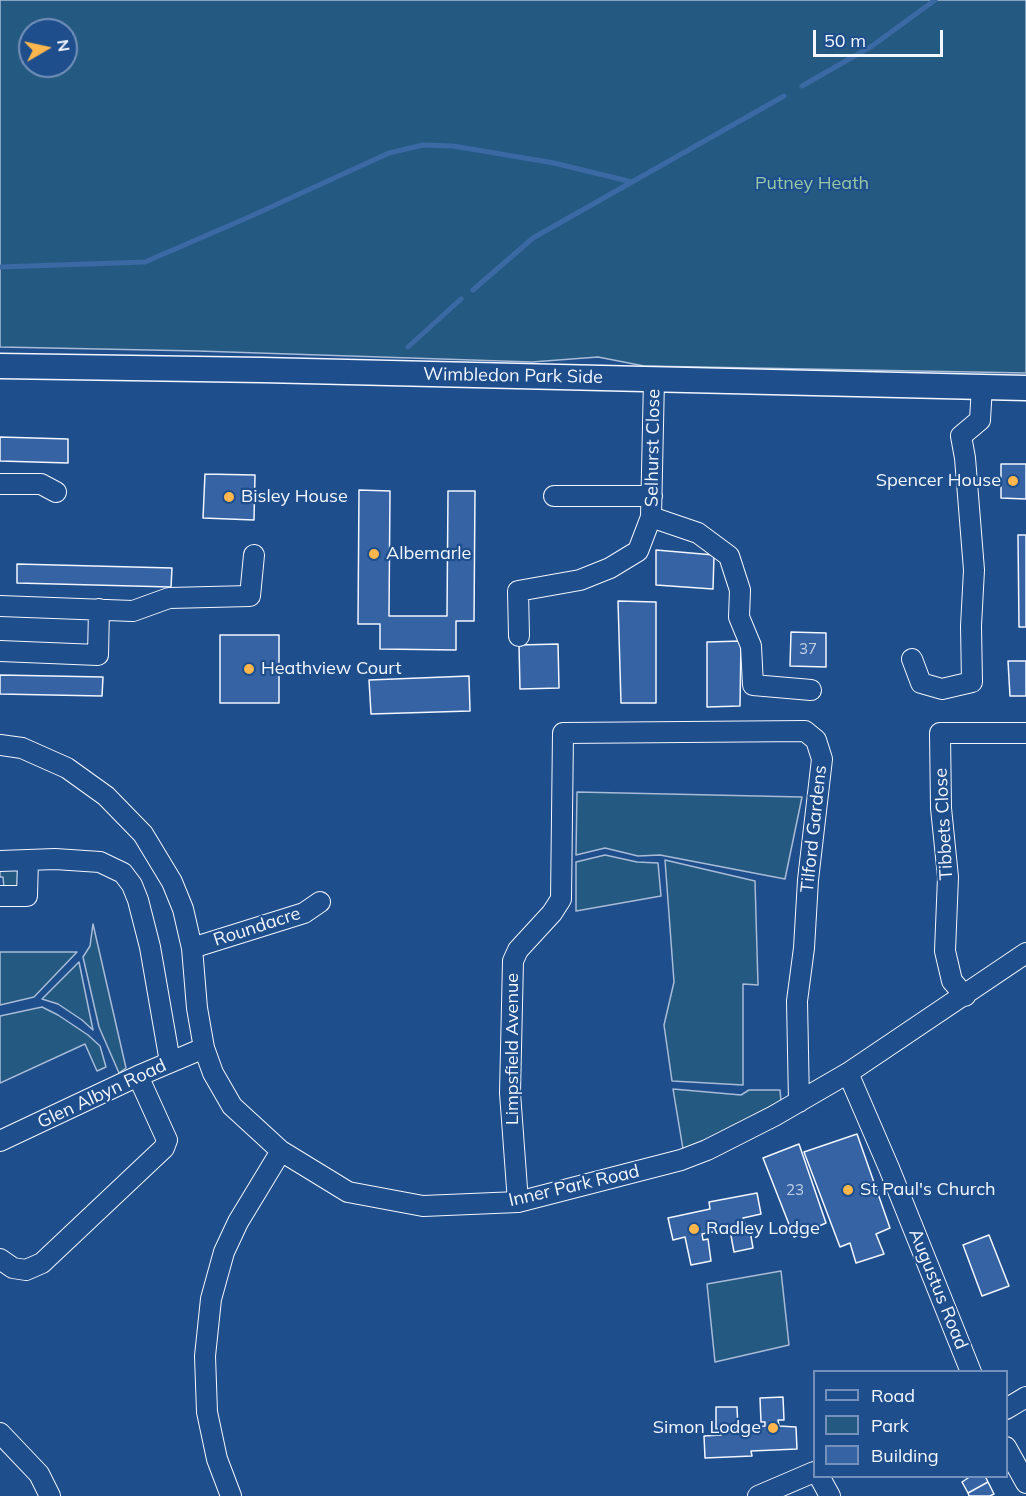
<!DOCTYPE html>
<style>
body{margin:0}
#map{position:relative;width:1026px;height:1496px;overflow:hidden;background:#1f4e8c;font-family:Mulish,sans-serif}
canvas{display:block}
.legend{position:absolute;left:813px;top:1370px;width:195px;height:108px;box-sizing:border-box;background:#1f4e8c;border:2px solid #7391ba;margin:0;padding:8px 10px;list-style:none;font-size:18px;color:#f2f6ff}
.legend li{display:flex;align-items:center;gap:12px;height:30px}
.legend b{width:30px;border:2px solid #7391ba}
.north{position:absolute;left:18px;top:18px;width:60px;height:60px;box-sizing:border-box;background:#1f4e8c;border:2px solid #7391ba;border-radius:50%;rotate:81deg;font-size:16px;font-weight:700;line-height:24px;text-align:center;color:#f2f6ff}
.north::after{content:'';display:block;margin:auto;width:21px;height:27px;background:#ffb74d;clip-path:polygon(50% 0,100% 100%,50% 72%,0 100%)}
.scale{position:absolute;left:813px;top:30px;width:130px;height:27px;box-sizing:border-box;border:3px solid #f2f6ff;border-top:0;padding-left:8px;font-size:18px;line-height:21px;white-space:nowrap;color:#f2f6ff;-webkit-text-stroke:4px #1f4e8c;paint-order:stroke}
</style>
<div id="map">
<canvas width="1026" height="1496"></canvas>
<ul class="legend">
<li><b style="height:8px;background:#1f4e8c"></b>Road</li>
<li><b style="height:16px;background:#245a82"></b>Park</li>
<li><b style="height:16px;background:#3563a3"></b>Building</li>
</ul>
<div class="north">N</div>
<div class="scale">50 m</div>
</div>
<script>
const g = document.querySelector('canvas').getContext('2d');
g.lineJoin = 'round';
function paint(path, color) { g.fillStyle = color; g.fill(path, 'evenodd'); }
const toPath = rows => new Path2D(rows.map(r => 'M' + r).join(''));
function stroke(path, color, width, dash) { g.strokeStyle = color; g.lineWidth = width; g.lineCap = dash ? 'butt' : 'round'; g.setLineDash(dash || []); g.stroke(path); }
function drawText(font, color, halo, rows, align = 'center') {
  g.font = font + ' Mulish,sans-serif'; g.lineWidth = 4.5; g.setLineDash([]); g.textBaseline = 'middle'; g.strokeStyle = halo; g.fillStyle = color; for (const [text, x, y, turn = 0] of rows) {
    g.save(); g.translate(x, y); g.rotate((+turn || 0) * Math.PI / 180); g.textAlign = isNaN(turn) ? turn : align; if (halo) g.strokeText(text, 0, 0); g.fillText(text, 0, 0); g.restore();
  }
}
const green = toPath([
 [0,0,1026,0,1026,373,644,366,598,357,532,362,198,351,0,347,0,0],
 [30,30,66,30,66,66,30,66,30,30],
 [577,792,802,797,785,879,660,855,638,856,605,848,576,855,577,792],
 [605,855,637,862,658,863,661,896,576,911,576,862,605,855],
 [665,860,755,881,758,985,743,984,743,1085,672,1081,664,1025,674,982,665,860],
 [12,866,17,870,22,880,20,888,4,888,3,877,0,877,0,867,12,866],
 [93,924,126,1068,119,1073,99,1027,83,957,90,946,93,924],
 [0,952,77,952,34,997,0,1005,0,952],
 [79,962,93,1030,82,1020,58,1004,42,999,79,962],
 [42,1007,58,1015,88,1035,100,1046,106,1067,97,1071,85,1044,0,1083,0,1016,42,1007],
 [673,1089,741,1095,749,1090,780,1090,781,1101,710,1138,683,1149,673,1089],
 [781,1271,789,1345,715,1362,707,1284,781,1271]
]);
paint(green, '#245a82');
stroke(green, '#a8bbd7', 1.5);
stroke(toPath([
 [802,86,872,46,935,0],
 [0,267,145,262,249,217,389,153,423,145,453,146,554,163,632,182],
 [473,290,533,238,784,96],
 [408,347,461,299]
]), '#3b69a3', 5);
const building = toPath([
 [0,437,68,439,68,463,0,461,0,437],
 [1001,464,1026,464,1026,499,1001,498,1001,464],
 [205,474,255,475,254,520,203,518,205,474],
 [359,490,390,491,389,616,447,616,448,491,475,491,474,621,456,621,456,650,380,649,380,624,358,624,359,490],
 [1018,535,1026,535,1026,627,1019,627,1018,535],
 [656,550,714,555,713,589,656,585,656,550],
 [17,564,172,568,171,587,17,583,17,564],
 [618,601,656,602,656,703,621,703,618,601],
 [791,632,826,633,826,667,790,666,791,632],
 [220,635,279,635,279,703,220,703,220,635],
 [741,641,740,706,707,707,707,642,741,641],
 [558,644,559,688,520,689,519,645,558,644],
 [1008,661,1026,661,1026,696,1010,696,1008,661],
 [0,675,103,677,102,696,0,694,0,675],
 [469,676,470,711,371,714,369,680,469,676],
 [857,1134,890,1228,876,1234,884,1254,856,1263,850,1243,840,1247,804,1152,857,1134],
 [799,1144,826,1223,794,1237,763,1158,799,1144],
 [757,1193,761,1214,743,1218,745,1225,749,1225,753,1248,734,1252,729,1225,717,1228,717,1231,702,1234,703,1240,708,1239,711,1261,691,1265,685,1237,673,1240,668,1218,710,1209,709,1202,757,1193],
 [989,1235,1009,1286,982,1296,963,1245,989,1235],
 [783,1397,784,1420,778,1420,779,1426,796,1427,797,1449,751,1451,752,1456,705,1458,704,1436,721,1435,721,1429,716,1429,716,1407,737,1407,738,1428,735,1428,736,1434,750,1433,749,1427,765,1426,765,1422,761,1422,760,1398,783,1397],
 [971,1476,985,1476,988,1482,968,1493,962,1482,971,1476],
 [988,1482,994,1494,990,1496,969,1496,968,1493,988,1482]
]);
paint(building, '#3563a3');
stroke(building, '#f2f6ff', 1.5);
const minor = toPath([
 [0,484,41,484,56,492],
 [554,496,652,496],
 [651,517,698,533,729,556,740,590,739,617,751,646,753,685,811,690],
 [0,606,133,611,169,598,250,596,254,555],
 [519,636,518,591,580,580,610,568,638,551,651,517,654,379],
 [0,651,98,655,99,609],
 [912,659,921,683,942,689,972,682,971,626,974,570,965,458,961,436,980,420,982,386],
 [0,745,22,748,67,768,106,796,143,834,172,882,183,909,192,948,197,1008,204,1048,213,1073,232,1106,281,1151,348,1192,423,1206,518,1202,681,1160,707,1150,774,1116,848,1073,1026,953],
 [0,861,55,859,100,862,123,873,132,885,138,900,150,947,170,1062],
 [0,896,27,896,28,860],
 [192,948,304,913,320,902],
 [965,996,952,981,945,951,948,877,941,808,940,733,1026,733],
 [848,1073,889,1168,971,1372],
 [0,1141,138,1076,204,1048],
 [518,1202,510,1093,513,961,518,950,552,913,561,899,563,733,805,731,816,740,822,759,808,880,804,948,797,1001,799,1102],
 [0,1259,13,1268,26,1270,42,1263,164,1148,167,1140,138,1076],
 [1006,1409,1026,1397],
 [0,1433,39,1474,50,1496],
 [1006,1447,1026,1483],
 [819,1476,830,1496],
 [231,1496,217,1459,207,1412,205,1356,211,1299,224,1252,238,1222,281,1151],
 [758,1496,814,1472]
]);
const major = toPath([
 [0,366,262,370,1026,388]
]);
stroke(minor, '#f2f6ff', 22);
stroke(major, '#f2f6ff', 27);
stroke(minor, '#1f4e8c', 20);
stroke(major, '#1f4e8c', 24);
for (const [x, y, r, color] of [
 [1013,481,6,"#ffb74d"],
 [229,497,6,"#ffb74d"],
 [374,554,6,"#ffb74d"],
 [249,669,6,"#ffb74d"],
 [848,1190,6,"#ffb74d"],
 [694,1229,6,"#ffb74d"],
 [773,1428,6,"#ffb74d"]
]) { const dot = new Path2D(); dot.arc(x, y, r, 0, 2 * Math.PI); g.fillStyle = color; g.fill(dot); stroke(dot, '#1f4e8c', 2); }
drawText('15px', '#c3d1e8', null, [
 ["37",808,649],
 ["23",795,1190]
]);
drawText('18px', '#97c8a6', '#1f4e8c', [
 ["Putney Heath",812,184]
]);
drawText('18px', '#f2f6ff', '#1f4e8c', [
 ["Wimbledon Park Side",513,376,1],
 ["Selhurst Close",653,448,-89],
 ["Tibbets Close",944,824,-93],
 ["Tilford Gardens",814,829,-84],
 ["Roundacre",257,927,-18],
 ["Limpsfield Avenue",513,1049,-90],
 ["Glen Albyn Road",102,1094,-25],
 ["Inner Park Road",574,1186,-13],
 ["Augustus Road",938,1289,68]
]);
drawText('18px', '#f2f6ff', '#1f4e8c', [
 ["Spencer House",1001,481,"right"],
 ["Bisley House",241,497],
 ["Albemarle",386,554],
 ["Heathview Court",261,669],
 ["St Paul's Church",860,1190],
 ["Radley Lodge",706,1229],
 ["Simon Lodge",761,1428,"right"]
], 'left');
</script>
